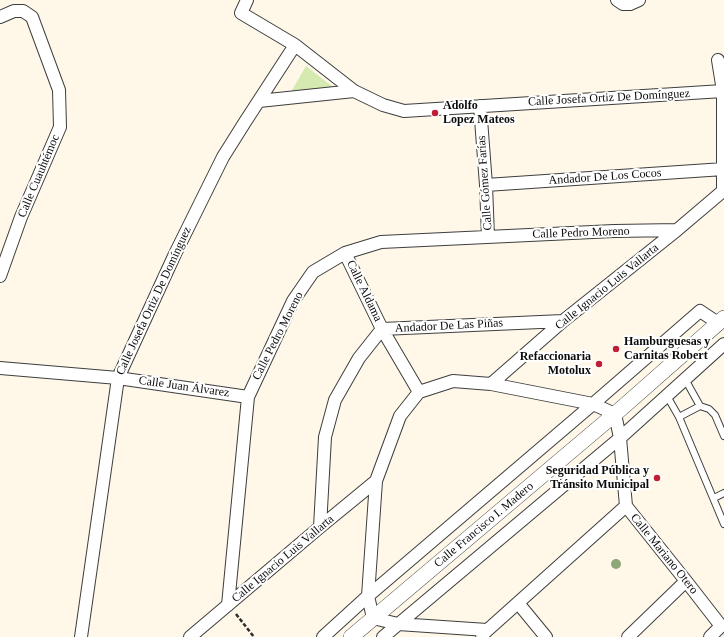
<!DOCTYPE html>
<meta charset="utf-8">
<style>
body{margin:0}
canvas{display:block;background:#fff8e8}
</style>
<canvas width="724" height="637"></canvas>
<script>
const g = document.querySelector('canvas').getContext('2d');
g.lineJoin = 'round';
function paint(path, color) { g.fillStyle = color; g.fill(path, 'evenodd'); }
const toPath = rows => new Path2D(rows.map(r => 'M' + r).join(''));
function stroke(path, color, width, dash) { g.strokeStyle = color; g.lineWidth = width; g.lineCap = dash ? 'butt' : 'round'; g.setLineDash(dash || []); g.stroke(path); }
function drawText(font, color, halo, rows, align = 'center') {
  g.font = font + ' "Times New Roman",serif'; g.lineWidth = 4; g.setLineDash([]); g.textBaseline = 'middle'; g.strokeStyle = halo; g.fillStyle = color; for (const [text, x, y, turn = 0] of rows) {
    g.save(); g.translate(x, y); g.rotate((+turn || 0) * Math.PI / 180); g.textAlign = isNaN(turn) ? turn : align; if (halo) g.strokeText(text, 0, 0); g.fillText(text, 0, 0); g.restore();
  }
}
paint(toPath([
 [306,66,333,87,291,92]
]), '#d5eab1');
const service = toPath([
 [685,379,700,406,709,409,715,415,724,436],
 [667,396,679,417,724,524],
 [679,417,700,406],
 [714,498,724,493]
]);
const minor = toPath([
 [247,0,241,13,295,45,354,91],
 [617,0,623,4,630,4,639,0],
 [0,17,14,11,23,11,32,17,59,90,60,127,21,217,0,276],
 [718,60,723,91,723,191],
 [259,101,354,91,383,105,404,111,723,91],
 [480,106,486,185,488,237],
 [486,185,724,169],
 [345,253,382,329,419,392],
 [0,368,118,378,248,397],
 [491,384,563,321,677,230,724,190],
 [320,527,325,437,335,400,359,358,382,329,563,321],
 [518,603,546,637],
 [228,605,248,397,293,301,313,272,345,253,381,242,614,231,677,230],
 [487,630,398,624,373,618,368,596,376,481,400,416,419,392,453,381,491,384,593,404,615,414,620,438,626,506,686,581,721,626,710,637],
 [482,635,626,506],
 [81,637,118,378,175,254,223,157,245,122,295,45],
 [190,637,320,527,376,481],
 [323,637,368,596,593,404,700,311,718,323],
 [383,637,620,438,724,344],
 [628,637,686,581]
]);
const tertiary = toPath([
 [351,637,615,414,724,318]
]);
stroke(service, '#3e3e3e', 8);
stroke(minor, '#3e3e3e', 14);
stroke(tertiary, '#3e3e3e', 16);
stroke(toPath([
 [236,614,254,637]
]), '#2d2d2d', 2.5, [4, 2]);
stroke(service, '#fff', 6);
stroke(minor, '#fff', 12);
stroke(tertiary, '#fff', 15);
g.fillStyle = '#8ea776';
for (const [x, y] of [
 [616,564]
]) { g.beginPath(); g.arc(x, y, 5, 0, 2 * Math.PI); g.fill(); }
for (const [x, y, r, color] of [
 [435,113,4,"#bf1e36"],
 [616,349,4,"#bf1e36"],
 [599,364,4,"#bf1e36"],
 [657,478,4,"#bf1e36"]
]) { const dot = new Path2D(); dot.arc(x, y, r, 0, 2 * Math.PI); g.fillStyle = color; g.fill(dot); stroke(dot, '#fff', 1.5); }
drawText('12px', '#0b0b0b', '#fff', [
 ["Calle Josefa Ortiz De Domínguez",609,98,-3],
 ["Calle Cuauhtémoc",39,176,-67],
 ["Andador De Los Cocos",605,177,-4],
 ["Calle Gómez Farías",485,183,-94],
 ["Calle Pedro Moreno",581,233,-2],
 ["Calle Ignacio Luis Vallarta",607,287,-39],
 ["Calle Aldama",364,291,64],
 ["Calle Josefa Ortiz De Domínguez",154,301,-65],
 ["Andador De Las Piñas",449,326,-3],
 ["Calle Pedro Moreno",278,336,-63],
 ["Calle Juan Álvarez",184,387,8],
 ["Calle Francisco I. Madero",484,525,-40],
 ["Calle Mariano Otero",664,554,51],
 ["Calle Ignacio Luis Vallarta",283,559,-40]
]);
drawText('bold 12px', '#0b0b0b', '#fff', [
 ["Adolfo",443,106],
 ["Lopez Mateos",443,120],
 ["Hamburguesas y",624,342],
 ["Carnitas Robert",624,356],
 ["Refaccionaria",591,357,"right"],
 ["Motolux",591,371,"right"],
 ["Seguridad Pública y",649,471,"right"],
 ["Tránsito Municipal",649,485,"right"]
], 'left');
</script>
